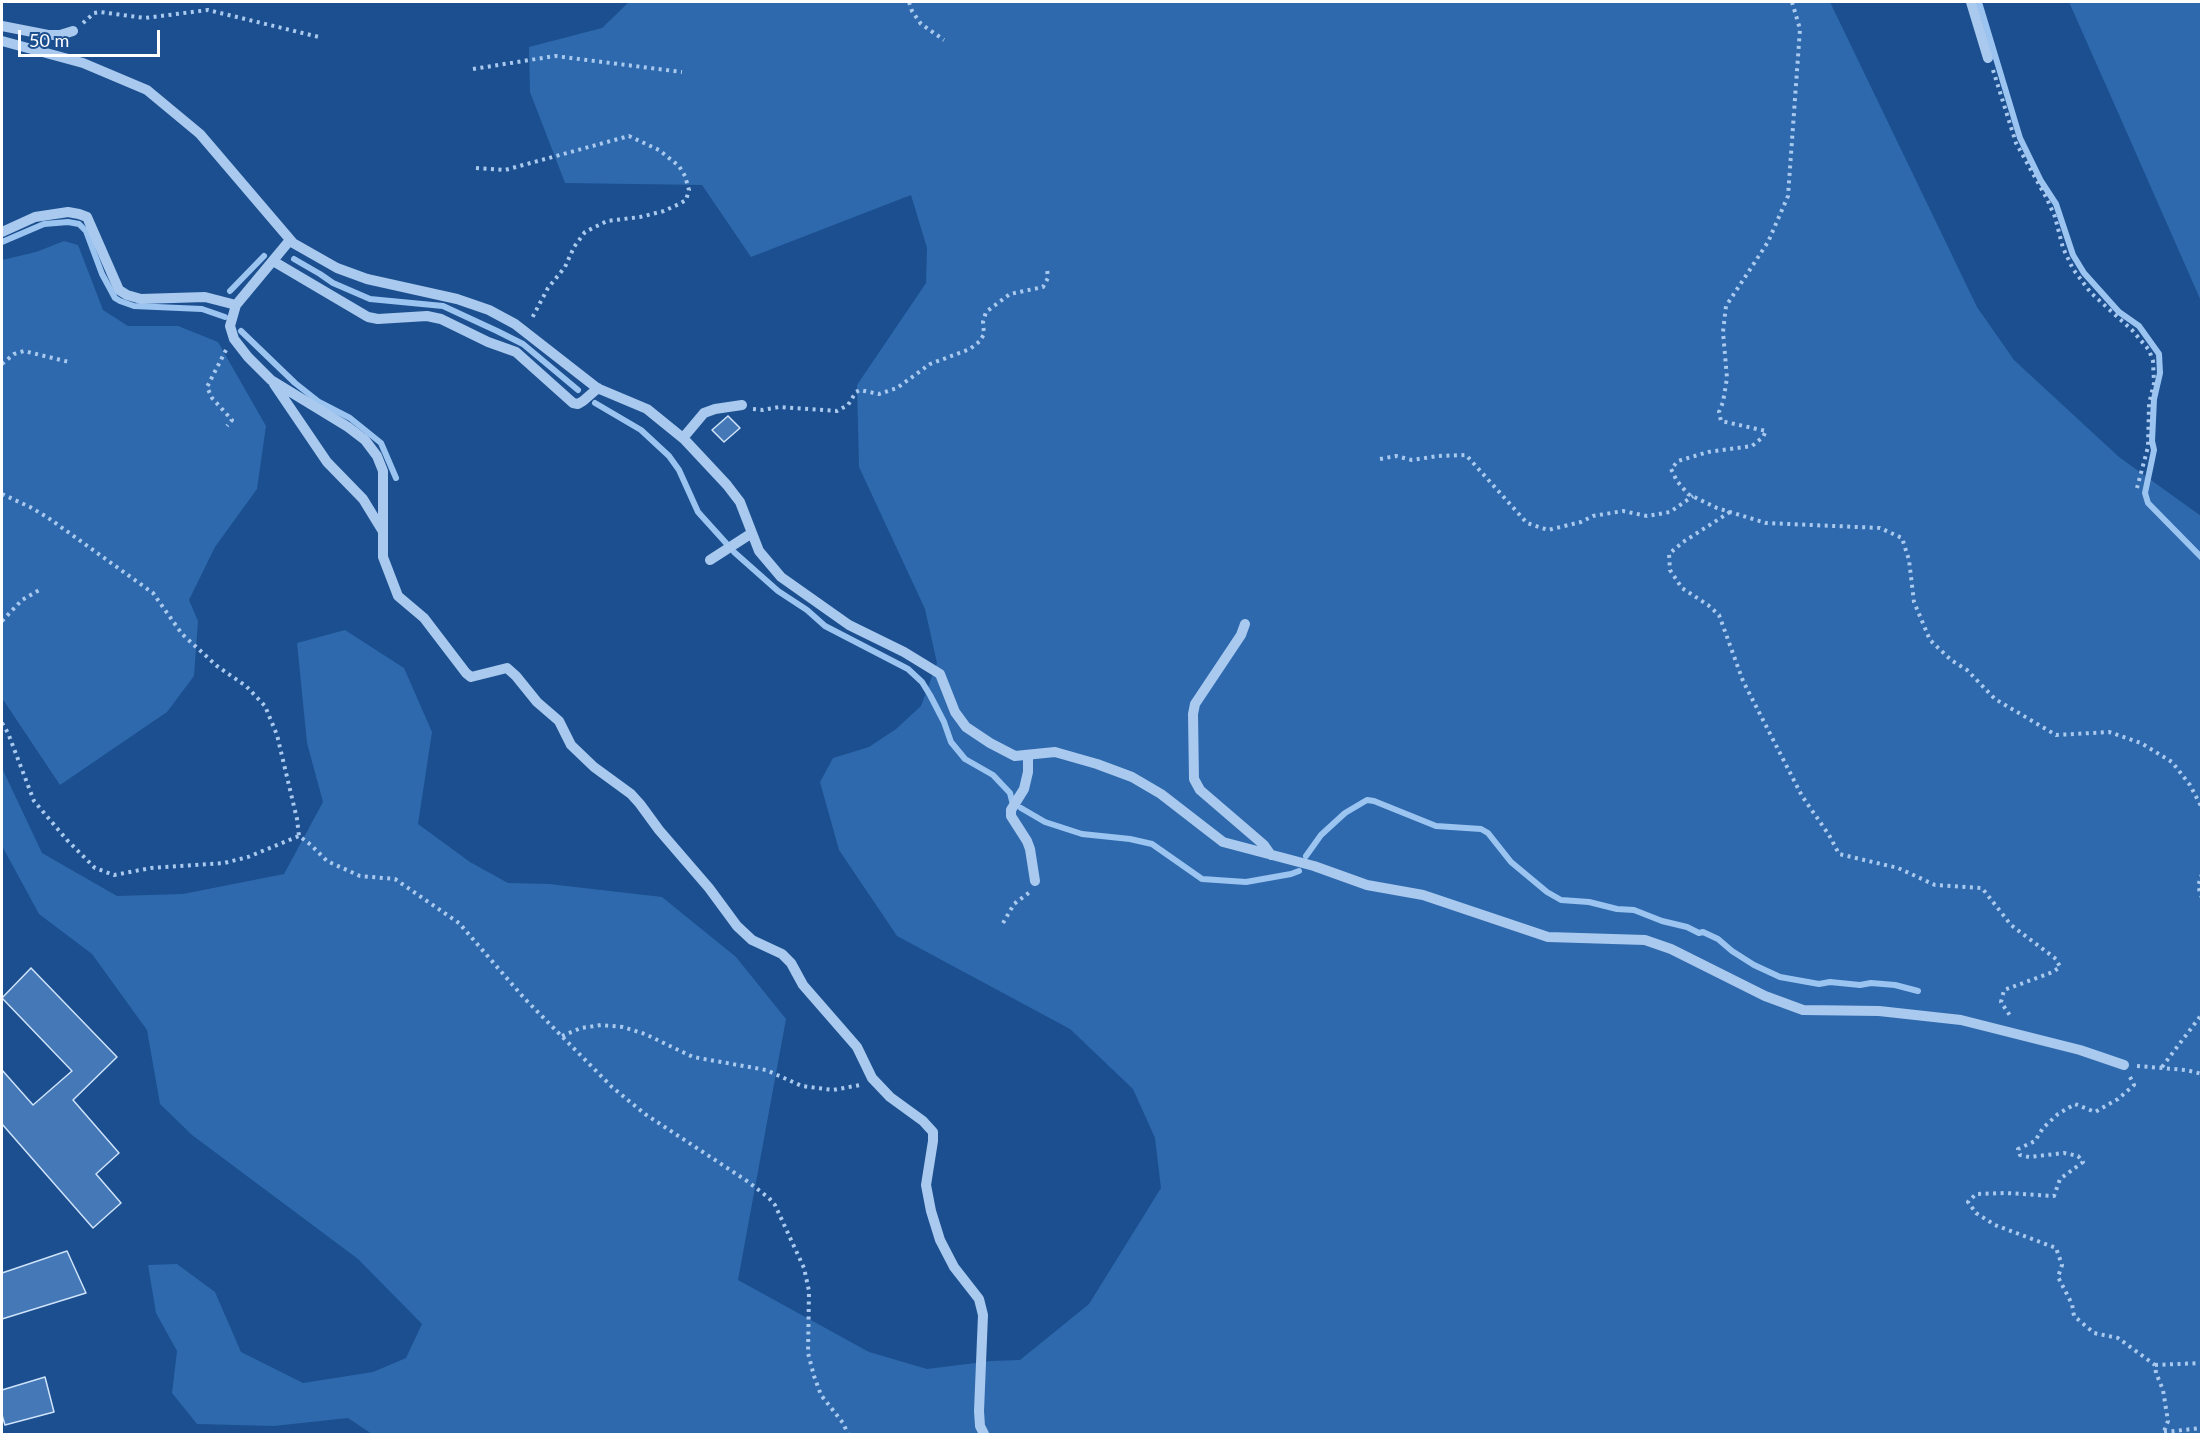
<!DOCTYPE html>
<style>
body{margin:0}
#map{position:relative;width:2203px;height:1436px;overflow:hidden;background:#1b4f8f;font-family:Lato,sans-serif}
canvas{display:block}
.frame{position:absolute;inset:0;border:3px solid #fff;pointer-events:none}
.scale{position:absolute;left:18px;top:30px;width:142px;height:27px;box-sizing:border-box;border:3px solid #fff;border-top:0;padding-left:8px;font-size:18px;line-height:21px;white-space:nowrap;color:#fff;-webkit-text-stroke:4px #1b4f8f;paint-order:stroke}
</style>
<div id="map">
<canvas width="2203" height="1436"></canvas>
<div class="frame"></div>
<div class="scale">50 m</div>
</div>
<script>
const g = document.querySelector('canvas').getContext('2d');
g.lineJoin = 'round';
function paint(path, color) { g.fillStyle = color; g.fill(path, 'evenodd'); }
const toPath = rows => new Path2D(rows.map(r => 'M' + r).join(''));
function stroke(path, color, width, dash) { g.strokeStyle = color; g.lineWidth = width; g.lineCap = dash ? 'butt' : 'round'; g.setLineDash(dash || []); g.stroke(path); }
paint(toPath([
 [629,2,1830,2,1977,307,2014,360,2119,457,2201,516,2201,1434,372,1434,348,1418,274,1426,197,1424,172,1393,177,1351,156,1313,148,1265,177,1264,215,1292,241,1352,303,1383,373,1372,406,1358,422,1324,358,1259,192,1135,160,1104,147,1030,92,954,39,914,2,846,2,768,42,853,117,896,183,894,284,874,323,802,307,743,297,643,345,630,404,668,432,732,418,824,470,862,508,883,549,884,662,897,736,957,786,1019,738,1280,869,1352,927,1369,991,1361,1020,1360,1089,1304,1161,1188,1155,1138,1133,1089,1070,1029,897,936,839,850,820,782,833,758,869,747,896,729,921,706,937,663,925,609,859,467,857,385,926,283,927,248,911,195,751,257,702,185,565,183,530,92,529,47,602,28],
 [2069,2,2201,2,2201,301,2116,108],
 [64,241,78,245,103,310,128,326,178,326,218,342,266,426,257,489,215,547,189,600,198,621,194,676,167,712,60,785,4,701,2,701,2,260,36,252]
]), '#2e69ad');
stroke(toPath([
 [1979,2,2020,138,2041,181,2056,204,2073,255,2084,273,2119,312,2139,326,2159,354,2160,373,2154,399,2152,441,2154,450,2145,493,2148,503,2202,558],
 [2,242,44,224,68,222,79,224,86,231,102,274,115,298,120,301,134,306,202,309,225,317],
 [294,259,320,274,333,283,370,299,443,306,497,331,523,344,578,390],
 [230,291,264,256],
 [241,331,295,383,319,402,350,418,381,443,396,478],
 [595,403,641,430,669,456,679,470,698,512,726,543],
 [734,552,778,591,807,610,825,626,908,669,922,682,930,695,944,722,951,742,965,759,993,775,1010,793,1012,801],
 [1021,808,1045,822,1082,834,1130,839,1152,844,1202,879,1246,882,1291,874,1299,871],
 [1306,856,1321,835,1345,813,1367,800,1374,801,1436,826,1481,829,1488,833,1511,862,1547,892,1561,900,1589,902,1617,909,1634,910,1662,921,1687,927,1699,933,1703,932,1718,939,1732,951,1754,965,1780,977,1819,984,1830,982,1860,985,1871,983,1895,985,1918,991]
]), '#9cc4f0', 6);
const building = toPath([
 [728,416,740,428,724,442,712,430,728,416],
 [31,968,117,1057,73,1100,119,1153,96,1174,121,1203,93,1228,2,1124,2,1070,33,1105,72,1071,2,998,31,968],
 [67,1251,86,1293,2,1319,2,1273,67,1251],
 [45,1377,54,1412,5,1425,2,1415,2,1390,45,1377]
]);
paint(building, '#4478b7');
stroke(building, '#cfe3fa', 1.5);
stroke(toPath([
 [909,2,912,11,921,24,944,40],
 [1792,2,1800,29,1788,196,1768,242,1726,306,1723,332,1727,378,1723,402,1719,412,1721,421,1766,431,1763,437,1752,446,1708,452,1678,461,1671,469,1677,481,1688,494,1717,508,1766,523,1880,528,1902,538,1909,560,1914,602,1930,640,1951,660,1967,670,1995,699,2056,735,2109,732,2141,743,2172,762,2190,785,2202,808],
 [83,23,94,13,100,12,145,18,208,10,319,37],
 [473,69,555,56,682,72],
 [1993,70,2016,143,2047,199,2055,217,2063,248,2073,269,2091,293,2132,330,2149,350,2153,361,2154,383,2149,404,2148,447,2137,488],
 [476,168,505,170,629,136,659,150,679,166,685,176,689,190,686,200,679,204,664,211,640,217,607,221,585,232,574,247,565,267,548,288,531,320],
 [226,350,207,387,212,398,232,420,227,426],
 [2,364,14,354,24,351,69,362],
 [753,409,763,410,779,407,837,411,848,405,856,392,860,390,879,394,897,388,930,364,970,349,980,341,984,334,983,322,986,312,1010,294,1043,287,1048,278,1047,269],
 [1380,459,1396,456,1412,460,1438,456,1466,455,1527,523,1548,530,1581,522,1593,516,1623,511,1647,516,1670,512,1693,496],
 [2,494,30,507,47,517,153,593,182,634,217,666,246,686,265,706,277,735,297,819,299,836,311,845,327,861,360,876,395,879,459,923,524,998,612,1087,645,1114,747,1181,769,1198,775,1205,804,1268,809,1291,808,1353,814,1376,821,1395,843,1423,848,1434],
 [1730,512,1683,542,1669,554,1670,570,1682,588,1708,605,1719,615,1743,681,1802,796,1829,835,1839,854,1898,868,1935,885,1982,888,2011,925,2056,959,2060,967,2053,972,2004,990,2001,1002,2011,1017],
 [2,621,22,600,41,589],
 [2,723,8,733,34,801,67,840,95,868,114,875,151,868,224,863,248,857,299,836],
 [2202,874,2198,886,2202,898],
 [1003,923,1014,904,1030,892],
 [562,1036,581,1028,601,1025,623,1027,645,1034,693,1057,766,1070,802,1086,833,1090,860,1085],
 [2137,1066,2186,1070,2202,1074],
 [2162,1067,2202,1014],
 [2130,1077,2134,1085,2118,1099,2095,1112,2075,1104,2058,1114,2043,1128,2035,1141,2018,1149,2020,1155,2029,1157,2064,1153,2078,1156,2083,1162,2060,1179,2054,1196,2006,1193,1976,1194,1968,1202,1976,1213,1995,1225,2056,1248,2062,1265,2058,1277,2072,1304,2074,1316,2094,1333,2118,1338,2155,1365,2156,1373,2163,1390,2168,1421,2163,1434],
 [2155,1365,2202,1363],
 [2164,1432,2202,1428]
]), '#a9c9ee', 4, [3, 4.5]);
stroke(toPath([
 [1971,2,1988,58],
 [2,26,48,35,60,35,73,31],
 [2,41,83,63,147,90,200,134,293,243,337,268,367,279,457,299,489,310,515,324,597,388,647,409,684,439,727,485,740,502,759,551,781,577,849,625,904,652,940,674,955,712,966,727,990,743,1015,756,1055,752,1097,764,1132,777,1161,794,1223,842,1314,866,1367,885,1423,895,1548,937,1645,940,1671,949,1765,996,1803,1010,1879,1011,1961,1020,2080,1050,2124,1065],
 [2,232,35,217,68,212,79,214,87,217,119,290,127,295,141,299,205,297,236,305],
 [290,240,236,305,230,326,234,339,248,357,271,380,348,427,365,440,377,456,383,471,383,557,398,596,424,618,466,673,471,677,507,668,516,676,537,702,559,721,571,745,594,767,631,794,640,804,659,830,709,888,737,926,752,940,782,954,791,963,803,985,857,1047,872,1078,890,1097,923,1121,933,1132,933,1141,926,1185,931,1211,940,1240,954,1267,979,1299,983,1315,979,1411,980,1426,984,1434],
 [273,261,368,317,378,319,427,316,441,319,488,342,516,352,573,403,578,404,583,401,598,388],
 [274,384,327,462,363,499,382,530],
 [683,438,704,413,715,409,742,405],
 [710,560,752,533],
 [1245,624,1241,635,1195,704,1193,714,1194,779,1200,790,1264,845,1271,855],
 [1028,755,1028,772,1024,789,1011,810,1011,816,1027,841,1030,849,1035,881]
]), '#a9c9ee', 10);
</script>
